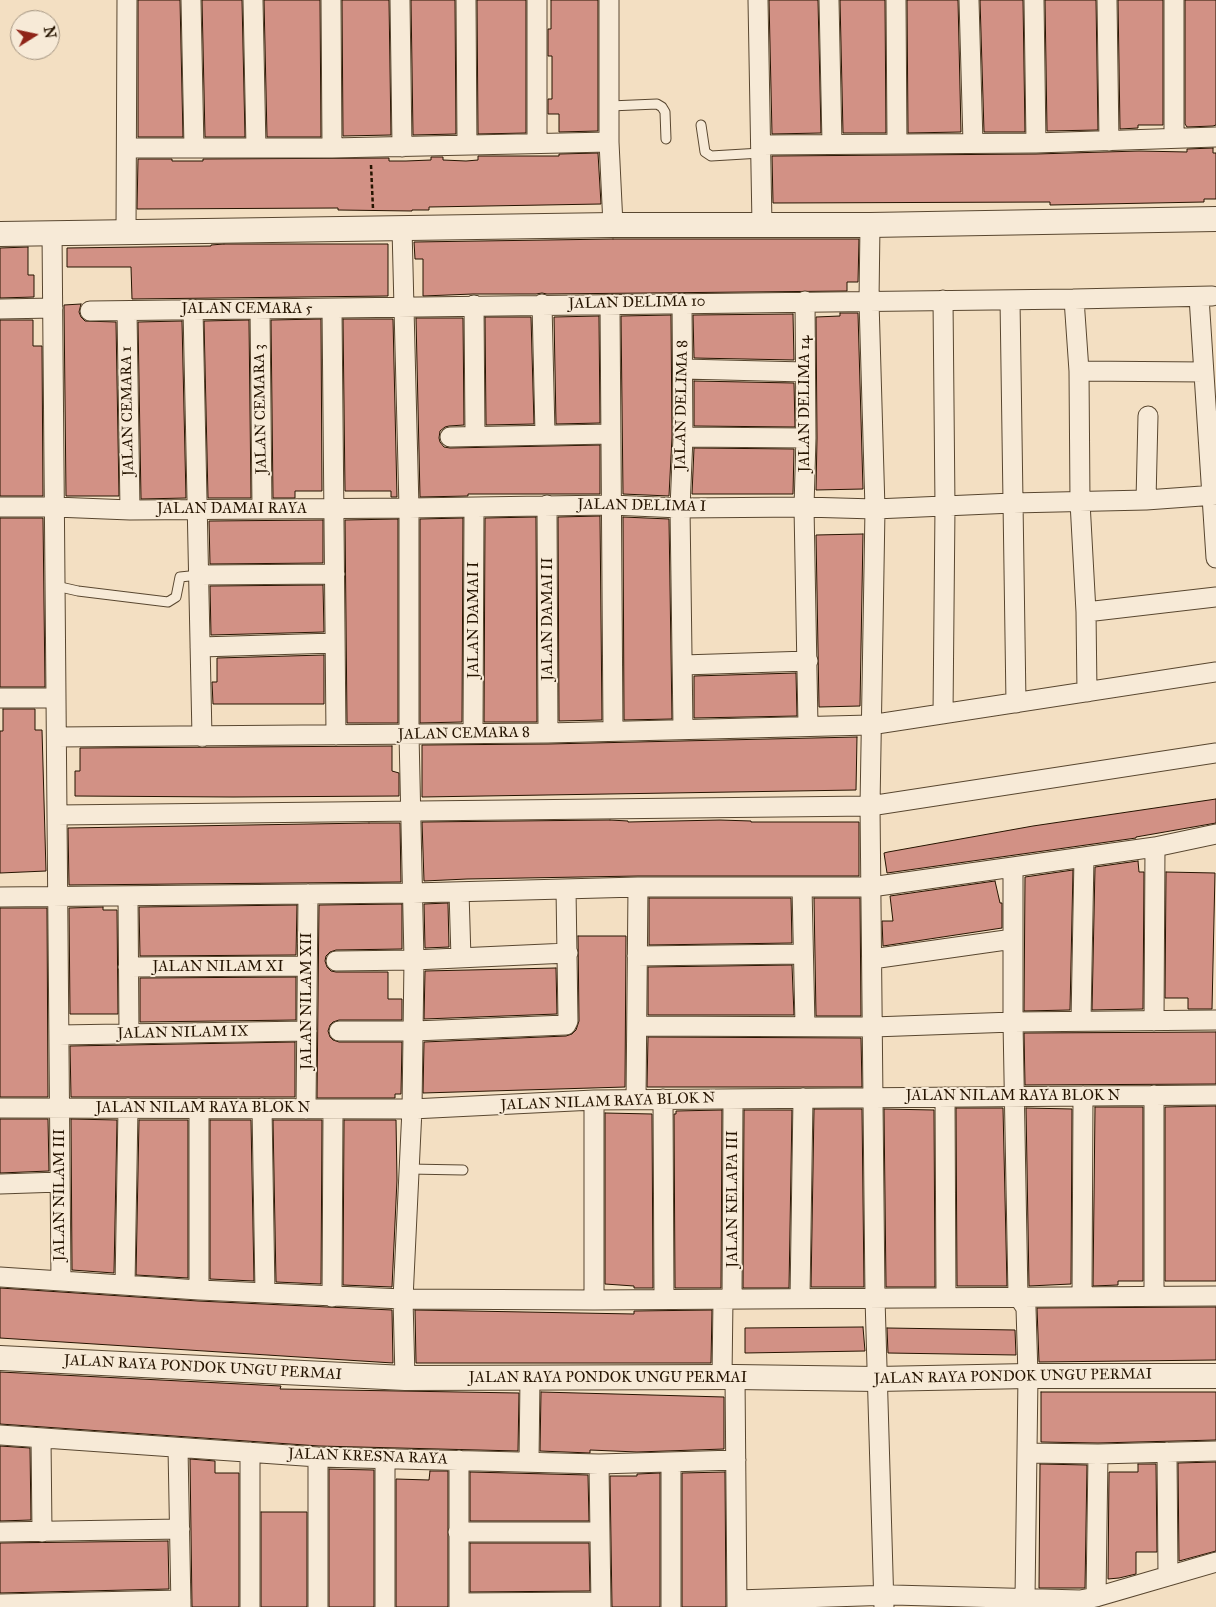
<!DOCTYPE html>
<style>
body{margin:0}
#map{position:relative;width:1216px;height:1607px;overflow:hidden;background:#f3dfc2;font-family:"IM FELL Great Primer",serif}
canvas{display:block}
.north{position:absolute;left:10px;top:10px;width:50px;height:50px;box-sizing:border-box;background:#f7ead7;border:1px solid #a39481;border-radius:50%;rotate:80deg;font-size:14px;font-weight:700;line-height:20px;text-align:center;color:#261400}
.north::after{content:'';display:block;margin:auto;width:18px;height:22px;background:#8f2418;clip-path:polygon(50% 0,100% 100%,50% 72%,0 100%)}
</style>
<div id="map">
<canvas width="1216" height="1607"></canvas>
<div class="north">N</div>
</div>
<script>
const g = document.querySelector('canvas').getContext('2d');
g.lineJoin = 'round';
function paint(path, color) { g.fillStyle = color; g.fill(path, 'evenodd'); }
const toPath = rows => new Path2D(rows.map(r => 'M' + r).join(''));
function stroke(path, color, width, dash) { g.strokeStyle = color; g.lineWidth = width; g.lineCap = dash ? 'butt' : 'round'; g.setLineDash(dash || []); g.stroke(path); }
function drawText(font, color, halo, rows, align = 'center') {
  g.font = font + ' "IM FELL Great Primer",serif'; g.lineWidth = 4; g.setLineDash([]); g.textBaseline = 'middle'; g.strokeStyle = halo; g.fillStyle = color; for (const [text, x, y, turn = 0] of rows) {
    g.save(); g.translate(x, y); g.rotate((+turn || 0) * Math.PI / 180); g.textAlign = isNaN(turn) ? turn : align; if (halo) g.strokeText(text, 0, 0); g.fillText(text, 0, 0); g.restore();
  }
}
const building = toPath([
 [138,0,180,0,183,137,138,137,138,0],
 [202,0,242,0,245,137,205,137,202,0],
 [264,0,320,0,321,137,267,137,264,0],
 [342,0,389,0,391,135,343,136,342,0],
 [411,0,455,0,456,134,413,135,411,0],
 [477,0,526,0,526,133,478,134,477,0],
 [551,0,598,0,598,131,559,132,559,114,548,114,548,99,552,99,552,56,548,56,548,29,551,29,551,0],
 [769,0,818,0,821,133,772,134,769,0],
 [840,0,885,0,886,133,843,133,840,0],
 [907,0,958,0,961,132,908,133,907,0],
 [980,0,1023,0,1025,132,984,132,980,0],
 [1045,0,1096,0,1098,130,1047,131,1045,0],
 [1118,0,1163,0,1163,125,1138,125,1138,128,1120,129,1118,0],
 [1185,0,1216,0,1216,125,1213,126,1187,127,1185,124,1185,0],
 [1213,148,1213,153,1216,153,1216,199,1204,199,1204,202,1050,205,1050,202,773,203,772,156,1036,154,1139,151,1187,152,1187,149,1213,148],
 [598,153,601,204,429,207,429,210,412,210,412,211,338,210,338,208,137,209,138,159,172,159,172,161,203,161,203,159,389,158,389,161,406,161,431,160,431,157,443,157,443,160,466,161,478,160,478,156,559,156,559,154,598,153],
 [613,239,859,239,858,282,847,282,847,291,547,294,542,293,536,294,473,294,423,296,423,259,415,259,414,242,613,239],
 [224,244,388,244,388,296,132,299,131,267,67,267,67,248,211,246,211,245,224,244],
 [28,247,28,275,34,275,34,297,0,298,0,248,28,247],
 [81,304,79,312,81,317,85,321,116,322,119,496,66,496,64,305,81,304],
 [840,313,858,313,863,489,816,490,817,438,816,317,840,316,840,313],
 [793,314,794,360,694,358,693,315,793,314],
 [671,315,672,437,669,496,623,494,621,316,671,315],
 [599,316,600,423,556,424,554,317,599,316],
 [485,317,531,317,534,424,486,425,485,317],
 [416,318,463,318,464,425,449,426,445,427,440,431,439,438,440,442,444,447,450,448,600,445,600,494,468,494,468,496,420,497,416,318],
 [321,319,322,491,295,491,295,498,273,498,271,320,321,319],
 [343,319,393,319,397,497,391,497,391,491,345,491,343,319],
 [0,320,33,320,33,346,42,346,43,496,0,496,0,320],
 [249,320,251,498,208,498,204,321,249,320],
 [182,321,186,498,141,499,138,322,182,321],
 [694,381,794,383,795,427,694,426,694,381],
 [694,448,794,449,793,494,692,494,694,448],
 [600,516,602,720,559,721,558,517,600,516],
 [536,517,537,722,484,722,485,518,536,517],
 [623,517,669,519,672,719,624,720,623,517],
 [0,518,43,518,45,687,0,687,0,518],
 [463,518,462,722,420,723,420,519,463,518],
 [398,519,398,723,347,723,345,520,398,519],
 [323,520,323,563,210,564,209,521,323,520],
 [863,534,860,706,819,707,816,535,863,534],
 [323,585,324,632,211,635,210,586,323,585],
 [324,655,324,704,213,704,212,682,217,682,217,658,324,655],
 [796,673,797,716,694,718,694,676,796,673],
 [3,709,35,709,35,730,42,730,46,871,0,873,0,731,3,731,3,709],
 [857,737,856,790,422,797,422,745,548,744,857,737],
 [392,746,392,771,399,773,399,796,233,797,75,796,75,771,80,771,80,748,392,746],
 [1216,799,1216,823,1136,837,1136,838,887,873,884,853,888,852,1033,826,1216,799],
 [610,820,628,821,628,822,720,820,751,821,751,822,859,822,859,876,638,876,467,879,424,881,422,822,610,820],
 [369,823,400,823,401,882,69,885,68,828,369,823],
 [1138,861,1139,872,1144,872,1143,1009,1092,1010,1095,867,1138,861],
 [1073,870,1070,1010,1024,1011,1025,877,1073,870],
 [1166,872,1215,873,1212,1009,1188,1009,1188,998,1165,998,1166,872],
 [995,881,1000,903,1002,903,1002,928,883,946,882,921,893,921,890,896,995,881],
 [649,898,791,898,792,943,649,945,649,898],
 [814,898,860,898,861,1016,816,1016,814,898],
 [448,903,449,947,425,948,424,904,448,903],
 [402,904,402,949,336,950,330,952,326,956,325,961,327,967,331,971,336,972,388,972,388,999,402,999,402,1020,339,1020,333,1022,330,1025,328,1031,330,1037,333,1040,339,1042,402,1042,401,1094,395,1094,395,1098,317,1098,319,905,402,904],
 [297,905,296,955,140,956,139,907,297,905],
 [103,907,103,910,117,910,118,1014,70,1014,69,908,103,907],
 [0,908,47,908,48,1097,0,1097,0,908],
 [578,936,626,936,625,1087,423,1093,424,1042,566,1036,572,1034,576,1030,579,1021,578,936],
 [792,965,794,1015,648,1015,648,967,792,965],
 [556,968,557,1014,424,1019,425,971,556,968],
 [296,977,296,1020,140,1022,140,978,296,977],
 [1216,1032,1216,1084,1025,1085,1024,1033,1216,1032],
 [648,1037,861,1038,862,1087,647,1087,648,1037],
 [295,1042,295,1097,71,1097,70,1046,295,1042],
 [1216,1106,1216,1281,1165,1281,1165,1107,1216,1106],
 [1095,1107,1143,1107,1143,1281,1118,1281,1118,1285,1093,1286,1095,1107],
 [956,1108,1003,1108,1007,1286,957,1286,956,1108],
 [1026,1108,1072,1109,1071,1284,1029,1286,1026,1108],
 [814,1109,862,1109,864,1287,811,1287,814,1109],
 [884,1109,934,1110,935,1287,886,1287,884,1109],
 [722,1110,721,1288,675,1288,674,1114,676,1114,676,1111,722,1110],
 [744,1110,792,1110,789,1288,743,1288,744,1110],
 [605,1113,652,1114,653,1288,634,1288,634,1286,605,1284,605,1113],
 [0,1119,48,1119,49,1171,0,1173,0,1119],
 [71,1119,117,1120,114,1273,72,1270,71,1119],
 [139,1120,188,1120,188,1278,136,1275,139,1120],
 [210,1120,251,1120,254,1281,210,1279,210,1120],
 [273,1120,322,1120,321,1284,276,1282,273,1120],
 [344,1120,396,1120,397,1180,392,1287,343,1285,344,1120],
 [0,1288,198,1301,392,1310,393,1363,0,1338,0,1288],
 [1216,1307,1216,1360,1039,1362,1037,1308,1216,1307],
 [415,1310,634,1314,634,1311,712,1310,711,1363,416,1363,415,1310],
 [863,1327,865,1351,745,1353,745,1328,863,1327],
 [887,1328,1015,1330,1016,1355,888,1353,887,1328],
 [0,1372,281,1386,280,1389,519,1393,518,1451,319,1446,0,1424,0,1372],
 [541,1392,724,1397,724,1449,637,1452,590,1450,590,1453,540,1451,541,1392],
 [1041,1392,1216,1392,1216,1440,1098,1443,1041,1442,1041,1392],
 [0,1446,30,1448,31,1520,0,1521,0,1446],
 [190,1459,215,1461,215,1473,239,1473,239,1607,192,1607,190,1459],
 [1216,1462,1216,1551,1179,1561,1178,1463,1216,1462],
 [1040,1464,1087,1465,1085,1588,1039,1588,1040,1464],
 [1138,1464,1156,1464,1157,1552,1136,1552,1136,1574,1119,1578,1108,1579,1109,1472,1138,1472,1138,1464],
 [329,1469,374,1470,374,1607,329,1607,329,1469],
 [430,1471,448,1471,448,1607,396,1607,396,1479,429,1480,430,1471],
 [470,1472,588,1475,589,1521,470,1521,470,1472],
 [725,1472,726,1607,682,1607,682,1473,725,1472],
 [660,1473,660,1607,612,1607,610,1476,637,1476,637,1474,660,1473],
 [261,1512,307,1512,307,1607,261,1607,261,1512],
 [168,1541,169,1589,0,1593,0,1543,168,1541],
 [470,1543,589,1543,590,1591,470,1592,470,1543]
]);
paint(building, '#d29185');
stroke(building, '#261400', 1);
const service = toPath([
 [610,106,657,104,662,107,665,112,666,139],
 [701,125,705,152,711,156,761,153],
 [56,586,78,591,168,602,176,597,180,577,199,575],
 [409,1169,463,1170]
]);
const minor = toPath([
 [191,0,194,148],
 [253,0,256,148],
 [331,0,332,148],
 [400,0,402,147],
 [466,0,467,145],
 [537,0,537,143],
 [609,0,609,142,613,225],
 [758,0,762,225],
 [829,0,832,144],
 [896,0,897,143],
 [969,0,973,143],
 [1034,0,1036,143],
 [1107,0,1109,141],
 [1174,138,1174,0],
 [761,145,1036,143,1216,137],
 [127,148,332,148,609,142],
 [870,225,869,301,875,509,870,806,875,1298,884,1607],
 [402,228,409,508,409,734,414,960,412,1109,403,1299,405,1378],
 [52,232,61,1281],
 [126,232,127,0],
 [1199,297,1216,558],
 [1074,299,1079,371,1080,502,1086,612,1087,692],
 [943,300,945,507,943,714],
 [1010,300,1016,703],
 [805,301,806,438,804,507,808,726],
 [682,303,683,437,680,508,683,729],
 [542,304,545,434],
 [610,304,613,731],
 [474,305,475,436],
 [0,309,53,308],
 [193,309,202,737],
 [260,309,262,509],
 [332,309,336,735],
 [90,311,1074,299,1212,296],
 [127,311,130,510],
 [683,369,805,372],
 [1079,371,1204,372],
 [450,437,611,434],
 [683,437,806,438],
 [1146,500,1148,416],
 [547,505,548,733],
 [0,507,55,507,130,510,409,508,611,505,680,508,804,507,875,509,1013,503,1146,500,1216,495],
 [199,575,335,574],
 [1086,612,1216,597],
 [200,647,335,643],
 [683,665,808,661],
 [0,698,56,698],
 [473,733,474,508],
 [57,737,548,733,870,725,1216,672],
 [57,815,870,806,1216,753],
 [1013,867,1013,1022,1018,1296,1026,1308,1028,1376,1025,1598],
 [802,887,805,1026],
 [459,892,461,958],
 [128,896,129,1034],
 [0,897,413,893,638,887,871,887,1155,847,1216,834],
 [637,956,802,954],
 [872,959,1013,939],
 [336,961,414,960,568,953],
 [128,967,307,966],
 [1081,1021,1084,857],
 [1154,1021,1155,847],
 [637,1026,873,1027,1013,1022,1216,1020],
 [339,1031,414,1031,566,1025,568,1021,566,889],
 [59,1035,307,1031],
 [1154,1095,1154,1296],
 [945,1097,946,1297],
 [636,1099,638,887],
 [663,1099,664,1299],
 [594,1100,594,1300],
 [0,1108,412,1109,594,1100,1216,1095],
 [262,1108,265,1293],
 [306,1109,308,894],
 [0,1184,60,1182],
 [0,1277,199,1290,403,1299,594,1300,1216,1296],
 [125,1285,128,1108],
 [199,1290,199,1108],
 [1082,1296,1083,1096],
 [332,1297,333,1109],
 [800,1298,803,1098],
 [732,1299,733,1099],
 [722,1377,723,1299],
 [735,1377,737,1607],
 [0,1435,318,1457,599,1464,736,1460],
 [41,1438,42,1532],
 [178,1448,181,1607],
 [250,1452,250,1607],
 [1167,1452,1168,1576],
 [1027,1453,1098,1454,1216,1451],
 [318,1457,318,1607],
 [385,1459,385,1607],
 [529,1462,530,1378],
 [671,1462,671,1607],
 [599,1464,601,1607],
 [0,1532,180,1529],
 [458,1532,600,1532],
 [1096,1597,1098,1454],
 [737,1600,893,1595,1080,1600,1096,1597,1216,1562],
 [459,1603,600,1602],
 [0,1604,181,1600],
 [459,1607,459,1460]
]);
const tertiary = toPath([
 [0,234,613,225,870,225,1216,219],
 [0,1358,405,1378,735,1377,877,1379,1028,1376,1216,1376]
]);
stroke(service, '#594730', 11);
stroke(minor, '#594730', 21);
stroke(tertiary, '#594730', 26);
stroke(toPath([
 [371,165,373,209]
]), '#261400', 2.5, [4, 2.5]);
stroke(service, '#f7ead7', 9);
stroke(minor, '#f7ead7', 19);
stroke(tertiary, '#f7ead7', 24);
drawText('15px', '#261400', '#f7ead7', [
 ["JALAN DELIMA 10",637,303,-1],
 ["JALAN CEMARA 5",247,309],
 ["JALAN DELIMA 14",805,404,-90],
 ["JALAN DELIMA 8",682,405,-89],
 ["JALAN CEMARA 3",261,409,-91],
 ["JALAN CEMARA 1",128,411,-91],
 ["JALAN DELIMA I",642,506,1],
 ["JALAN DAMAI RAYA",232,509],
 ["JALAN DAMAI II",548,619,-90],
 ["JALAN DAMAI I",474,620,-90],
 ["JALAN CEMARA 8",464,734,-1],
 ["JALAN NILAM XI",218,967],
 ["JALAN NILAM XII",307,1001,-90],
 ["JALAN NILAM IX",183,1033,-1],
 ["JALAN NILAM RAYA BLOK N",1013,1096],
 ["JALAN NILAM RAYA BLOK N",608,1102,-2],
 ["JALAN NILAM RAYA BLOK N",203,1108],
 ["JALAN NILAM III",60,1195,-90],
 ["JALAN KELAPA III",733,1199,-90],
 ["JALAN RAYA PONDOK UNGU PERMAI",203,1368,3],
 ["JALAN RAYA PONDOK UNGU PERMAI",1013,1377,-1],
 ["JALAN RAYA PONDOK UNGU PERMAI",608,1378],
 ["JALAN KRESNA RAYA",368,1457,2]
]);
</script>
